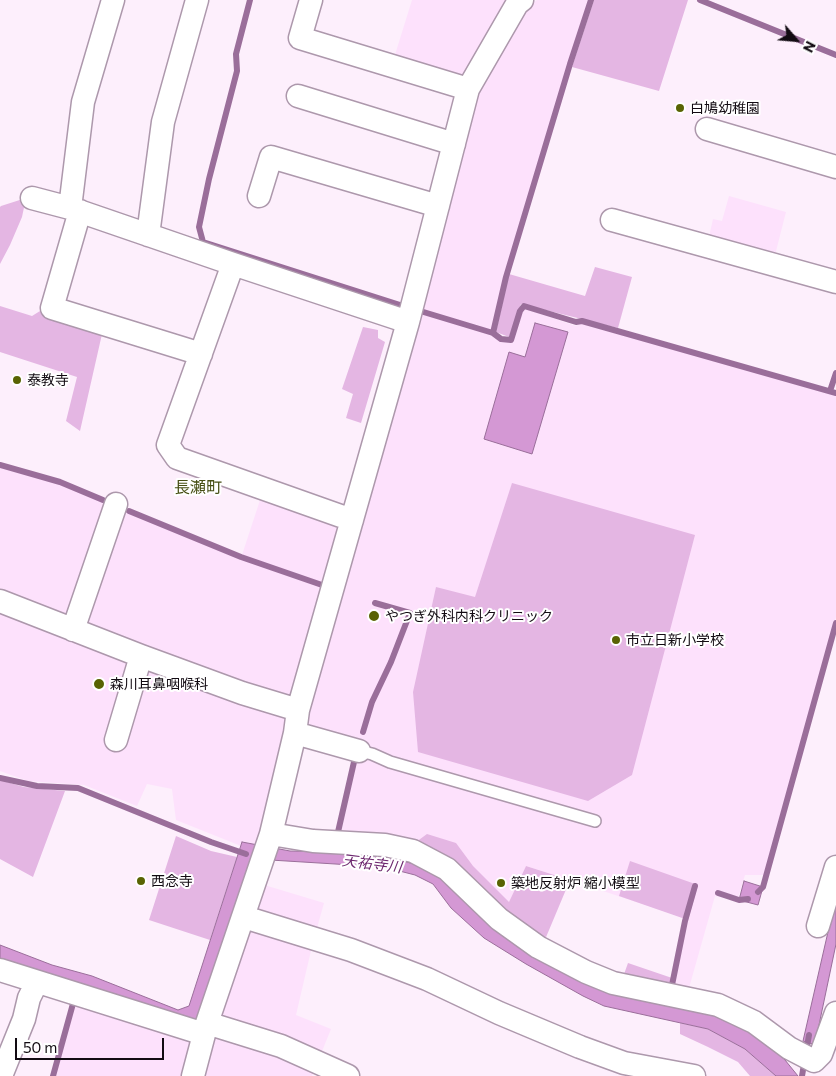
<!DOCTYPE html>
<meta charset="utf-8">
<style>
body{margin:0}
#map{position:relative;width:836px;height:1076px;overflow:hidden;background:#fdeffc;font-family:Commissioner,sans-serif}
canvas{display:block}
.north{position:absolute;left:771px;top:15px;width:50px;height:50px;-webkit-text-stroke:4px #fff;paint-order:stroke;rotate:117deg;font-size:14px;font-weight:700;line-height:20px;text-align:center;color:#120b12}
.north::after{content:'';display:block;margin:auto;width:18px;height:22px;background:#120b12;clip-path:polygon(50% 0,100% 100%,50% 72%,0 100%)}
.scale{position:absolute;left:15px;top:1038px;width:149px;height:22px;box-sizing:border-box;border:2px solid #120b12;border-top:0;padding-left:6px;font-size:15px;line-height:18px;white-space:nowrap;color:#120b12;-webkit-text-stroke:4px #fff;paint-order:stroke}
</style>
<div id="map">
<canvas width="836" height="1076"></canvas>
<div class="north">N</div>
<div class="scale">50 m</div>
</div>
<script>
const g = document.querySelector('canvas').getContext('2d');
g.lineJoin = 'round';
function paint(path, color) { g.fillStyle = color; g.fill(path, 'evenodd'); }
const toPath = rows => new Path2D(rows.map(r => 'M' + r).join(''));
function stroke(path, color, width, dash) { g.strokeStyle = color; g.lineWidth = width; g.lineCap = dash ? 'butt' : 'round'; g.setLineDash(dash || []); g.stroke(path); }
function drawText(font, color, halo, rows, align = 'center') {
  g.font = font + ' Commissioner,"Noto Sans JP",sans-serif'; g.lineWidth = 4; g.setLineDash([]); g.textBaseline = 'middle'; g.strokeStyle = halo; g.fillStyle = color; for (const [text, x, y, turn = 0] of rows) {
    g.save(); g.translate(x, y); g.rotate((+turn || 0) * Math.PI / 180); g.textAlign = isNaN(turn) ? turn : align; if (halo) g.strokeText(text, 0, 0); g.fillText(text, 0, 0); g.restore();
  }
}
paint(toPath([
 [412,0,513,0,465,80,394,58],
 [537,0,594,0,572,67,509,274,496,332,501,341,512,342,521,313,526,309,576,326,581,323,617,332,832,394,834,391,836,391,836,617,764,875,745,875,737,901,715,896,689,988,674,984,687,919,570,880,526,866,504,913,452,864,340,837,358,757,303,728,477,92,524,10],
 [729,196,786,212,774,259,708,241,713,219,722,221],
 [0,466,56,481,241,558,262,494,344,524,292,703,0,595],
 [0,608,282,714,290,732,261,846,242,842,241,846,176,820,172,789,147,784,137,806,84,785,28,781,0,771],
 [261,884,324,903,315,935,251,916],
 [249,922,313,942,296,1015,331,1029,312,1076,200,1076],
 [75,1000,186,1033,197,1048,189,1076,55,1076]
]), '#fde1fc');
paint(toPath([
 [594,0,688,0,659,91,572,67],
 [26,198,22,217,10,245,0,264,0,207,1,206],
 [595,267,632,277,618,328,521,304,509,337,496,332,509,274,585,296],
 [0,306,32,316,40,311,102,334,80,431,66,421,77,377,0,352],
 [363,327,378,330,378,338,385,342,361,423,346,418,353,394,342,389],
 [512,483,695,535,632,775,588,801,418,752,413,692,436,587,475,597],
 [0,780,24,787,65,791,33,877,0,859],
 [427,834,456,843,473,866,509,902,526,866,570,880,544,942,412,845],
 [176,836,211,851,237,857,210,940,149,920],
 [630,861,698,885,688,920,619,896],
 [628,963,675,979,673,990,623,977],
 [680,1023,708,1029,745,1049,776,1076,750,1076,738,1062,708,1047,680,1034]
]), '#e4b6e3');
const water = toPath([
 [535,323,568,332,532,454,484,439,509,352,525,357,535,323],
 [242,842,290,851,336,852,384,856,414,864,439,877,464,899,492,928,533,955,584,983,609,992,701,1008,753,1031,785,1060,798,1076,776,1076,745,1049,708,1029,604,1006,583,996,526,964,484,938,451,908,433,884,415,875,384,867,254,859,198,1018,184,1023,0,962,0,945,52,965,92,976,178,1010,189,1006,242,842],
 [744,881,763,887,758,905,739,900,744,881],
 [836,897,836,944,815,1044,808,1043,803,1041,836,897]
]);
paint(water, '#d498d4');
stroke(water, '#9a6e9a', 1);
stroke(toPath([
 [250,0,236,54,237,71,209,179,199,227,203,242,397,304,493,333,501,339,511,340,520,311,524,306,576,322,582,321,836,393],
 [700,0,836,55],
 [493,333,506,277,570,64,591,0],
 [830,391,836,373],
 [0,465,60,482,103,500],
 [129,511,241,557,322,585],
 [363,732,372,702,391,662,410,613,375,603],
 [0,778,37,786,78,788,211,842,246,854],
 [338,832,354,762],
 [758,892,763,887,836,623],
 [718,893,739,900,748,899],
 [672,985,685,921,695,886],
 [53,1076,74,1000],
 [802,1076,809,1035]
]), '#9a6e9a', 6);
const lane = toPath([
 [359,751,372,754,390,762,595,821]
]);
const street = toPath([
 [113,0,83,102,70,208,233,264,408,322],
 [311,0,300,38,468,89],
 [298,96,454,144],
 [707,129,836,167],
 [259,196,271,157,438,206],
 [32,198,70,208],
 [80,211,52,308,201,354],
 [612,220,836,282],
 [148,235,163,122,197,0],
 [233,264,168,445,177,458,352,520],
 [0,601,141,656,242,693,298,710],
 [73,630,116,504],
 [295,733,359,751],
 [116,740,141,656],
 [271,834,313,841,385,845,413,851,447,869,499,919,538,947,586,972,613,983,718,1005,754,1022,789,1048,814,1061,821,1054,836,1013],
 [244,917,351,950,427,979,499,1013,580,1047,624,1063,694,1076],
 [818,926,836,867],
 [0,970,204,1034],
 [207,1023,281,1046,348,1076],
 [1,1076,24,1019,29,998,37,982],
 [193,1076,207,1023,271,834,295,733,298,710,408,322,468,89,517,4,522,0]
]);
stroke(lane, '#ad98ac', 14);
stroke(street, '#ad98ac', 25);
stroke(lane, '#fff', 11);
stroke(street, '#fff', 22);
for (const [x, y, r, color] of [
 [680,108,5,"#596303"],
 [17,380,5,"#596303"],
 [374,616,6,"#596303"],
 [616,640,5,"#596303"],
 [99,684,6,"#596303"],
 [141,881,5,"#596303"],
 [501,883,5,"#596303"]
]) { const dot = new Path2D(); dot.arc(x, y, r, 0, 2 * Math.PI); g.fillStyle = color; g.fill(dot); stroke(dot, '#fff', 2); }
drawText('14px', '#120b12', '#fff', [
 ["白鳩幼稚園",690,108],
 ["泰教寺",27,380],
 ["やつぎ外科内科クリニック",385,616],
 ["市立日新小学校",626,640],
 ["森川耳鼻咽喉科",110,684],
 ["西念寺",151,881],
 ["築地反射炉 縮小模型",511,883]
], 'left');
drawText('italic 15px', '#6d286f', '#fff', [
 ["天祐寺川",372,864,7]
]);
drawText('16px', '#474f15', '#fff', [
 ["長瀬町",198,488]
]);
</script>
